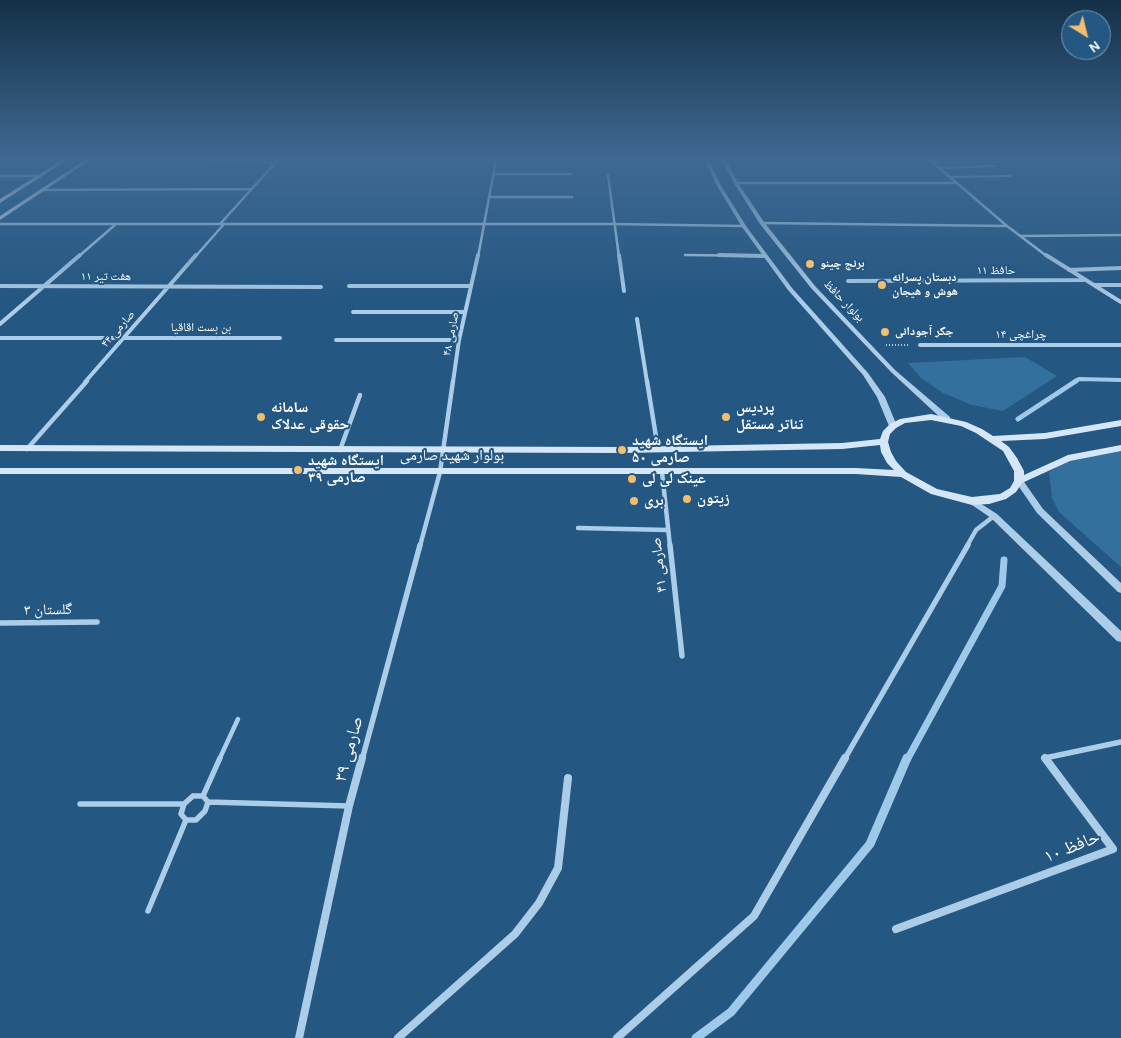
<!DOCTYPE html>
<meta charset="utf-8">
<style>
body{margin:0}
#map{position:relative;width:1121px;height:1038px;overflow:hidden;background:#245782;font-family:Karla,sans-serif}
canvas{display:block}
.north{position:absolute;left:1061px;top:10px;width:50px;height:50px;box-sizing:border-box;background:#245782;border:1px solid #7c9ab4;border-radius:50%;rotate:144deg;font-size:14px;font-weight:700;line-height:20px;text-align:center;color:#fff}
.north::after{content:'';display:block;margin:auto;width:18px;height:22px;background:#f2bd6e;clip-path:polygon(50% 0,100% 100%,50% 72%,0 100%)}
</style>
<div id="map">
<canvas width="1121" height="1038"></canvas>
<div class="north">N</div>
</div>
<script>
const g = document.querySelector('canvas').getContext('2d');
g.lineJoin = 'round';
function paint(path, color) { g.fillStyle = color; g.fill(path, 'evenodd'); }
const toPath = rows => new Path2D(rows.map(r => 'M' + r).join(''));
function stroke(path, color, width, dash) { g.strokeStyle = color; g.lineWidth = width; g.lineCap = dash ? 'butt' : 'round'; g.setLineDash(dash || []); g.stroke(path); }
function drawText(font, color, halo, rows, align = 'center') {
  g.font = font + ' Karla,"Noto Naskh Arabic",sans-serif'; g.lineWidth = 4; g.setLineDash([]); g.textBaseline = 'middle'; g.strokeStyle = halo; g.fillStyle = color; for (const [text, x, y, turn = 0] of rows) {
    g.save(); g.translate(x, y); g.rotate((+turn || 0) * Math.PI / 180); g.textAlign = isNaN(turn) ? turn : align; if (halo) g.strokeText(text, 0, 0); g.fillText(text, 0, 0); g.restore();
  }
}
paint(toPath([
 [1025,357,1057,376,1003,411,972,405,943,393,921,378,908,363],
 [1121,450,1121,567,1059,512,1052,498,1049,472,1065,462]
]), '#34709d');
stroke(toPath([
 [1074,382,1079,379,1121,380]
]), '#9fc9e8', 4);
stroke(toPath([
 [1018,419,1076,381]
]), '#9fc9e8', 5);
stroke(toPath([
 [907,760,1002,586,1004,560]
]), '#9fc9e8', 7);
stroke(toPath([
 [696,1038,731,1012,870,844,907,758]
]), '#9fc9e8', 9);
stroke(toPath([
 [886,345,910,345]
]), '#abcde7', 2, [1, 2]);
stroke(toPath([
 [939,168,995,166],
 [950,177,1010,176]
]), '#abcde7', 2);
stroke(toPath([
 [219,760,238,719]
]), '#abcde7', 4.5);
stroke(toPath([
 [193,796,203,796,208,802,205,811,196,820,186,820,181,814,184,804,193,796],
 [203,796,220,758],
 [208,802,349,806],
 [80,804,184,804],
 [148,911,186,820]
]), '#abcde7', 5.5);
stroke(toPath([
 [930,160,1007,226,1048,257],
 [207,161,277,162],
 [494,174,571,174],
 [608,175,619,257],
 [0,176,39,176],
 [736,183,957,183],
 [42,190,252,189],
 [490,197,572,197],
 [762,223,1007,226],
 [0,224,613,224,744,226],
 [220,224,278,160],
 [1020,236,1121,235],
 [685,255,765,256],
 [78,257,116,224],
 [195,257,224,224],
 [478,257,496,160]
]), '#abcde7', 2.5);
stroke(toPath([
 [619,255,624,291],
 [719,255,765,256],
 [1046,255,1121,302],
 [1069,270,1121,268],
 [848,281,1083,280],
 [1094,285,1121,285],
 [0,286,321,287],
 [349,286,471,286],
 [353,312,465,312],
 [637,319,647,382],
 [0,324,80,255],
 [0,338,280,338],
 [336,340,459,340],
 [920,345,1121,345],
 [85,382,196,255],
 [453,382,459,340,478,255]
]), '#abcde7', 4);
stroke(toPath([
 [647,381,658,449],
 [27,449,87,381],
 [340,450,360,395],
 [662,472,670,546],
 [578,528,668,530],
 [420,546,440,472,453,381],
 [967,546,976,530,994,516]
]), '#abcde7', 4.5);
stroke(toPath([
 [670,545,682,656],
 [0,623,97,622],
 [362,760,420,545],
 [844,760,968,545],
 [1046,760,1045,758,1121,742]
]), '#abcde7', 5.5);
stroke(toPath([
 [896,929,1113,849,1045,758],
 [299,1038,349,806,362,758],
 [398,1038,515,934,539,903,558,868,568,778],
 [617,1038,754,916,845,758]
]), '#abcde7', 8);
paint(toPath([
 [705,160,709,160,720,184,746,226,792,288,868,373,885,397,897,426,896,428,893,428,889,426,877,397,863,375,788,290,742,227,716,184,705,160],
 [722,160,726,160,738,183,764,222,815,286,895,370,950,417,950,421,944,421,891,372,811,288,760,224,734,183,722,160],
 [1019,478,1022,479,1043,509,1121,583,1121,593,1118,592,1037,513,1015,481,1019,478],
 [972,498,997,514,1121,631,1121,642,1117,641,991,518,969,503,968,501,972,498]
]), '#abcde7');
paint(toPath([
 [62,160,67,160,0,203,0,199,62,160],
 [85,160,90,160,0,220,0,216,85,160],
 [931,414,966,422,982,429,993,436,1045,433,1121,420,1121,426,1045,439,1001,441,1009,447,1017,458,1024,471,1024,475,1068,455,1121,445,1121,451,1070,461,1022,483,1016,492,1006,499,989,504,972,505,931,494,901,477,856,474,0,474,0,468,856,468,894,470,887,463,881,452,880,445,842,449,622,453,0,451,0,445,622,447,842,443,880,439,883,431,890,424,900,419,931,414],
 [931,420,961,426,976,433,1003,451,1014,471,1014,481,1010,488,1000,494,972,497,937,489,906,472,896,461,891,452,888,442,890,434,896,428,905,423,931,420]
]), '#d5e7f6');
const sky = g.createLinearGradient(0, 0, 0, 305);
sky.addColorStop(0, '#143048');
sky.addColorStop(0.52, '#3f6992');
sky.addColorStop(1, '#3f699200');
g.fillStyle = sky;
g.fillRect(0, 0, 1121, 305);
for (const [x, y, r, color] of [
 [810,264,5,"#f2bd6e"],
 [882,285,5,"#f2bd6e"],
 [885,332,5,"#f2bd6e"],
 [261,417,5,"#f2bd6e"],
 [726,417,5,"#f2bd6e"],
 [622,450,5,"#f2bd6e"],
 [298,470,5,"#f2bd6e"],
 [632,479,5,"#f2bd6e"],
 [687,499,5,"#f2bd6e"],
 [634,501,5,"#f2bd6e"]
]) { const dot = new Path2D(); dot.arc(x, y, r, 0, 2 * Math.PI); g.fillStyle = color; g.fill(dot); stroke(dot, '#245782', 2); }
drawText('bold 12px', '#fff', '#245782', [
 ["برنج چینو",820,264],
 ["دبستان پسرانه",892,278],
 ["هوش و هیجان",892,292],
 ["جگر آجودانی",895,332]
], 'left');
drawText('12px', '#fff', '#245782', [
 ["حافظ ۱۱",996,271],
 ["هفت تیر ۱۱",106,277],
 ["بولوار حافظ",844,301,46],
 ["بن بست اقاقیا",201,328],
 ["صارمی ۴۴",118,329,-49],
 ["صارمی ۴۸",451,334,-79],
 ["چراغچی ۱۴",1021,335]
]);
drawText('bold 15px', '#fff', '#245782', [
 ["سامانه",271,408],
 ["حقوقی عدلاک",271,425],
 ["پردیس",736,408],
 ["تئاتر مستقل",736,425],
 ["ایستگاه شهید",632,441],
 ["صارمی ۵۰",632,458],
 ["ایستگاه شهید",308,461],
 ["صارمی ۳۹",308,478],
 ["عینک لی لی",642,479],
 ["زیتون",697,499],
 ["بری",644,501]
], 'left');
drawText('15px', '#fff', '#245782', [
 ["بولوار شهید صارمی",452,456],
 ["صارمی ۴۱",659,565,-96],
 ["گلستان ۳",48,610,-1]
]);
drawText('18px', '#fff', '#245782', [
 ["صارمی ۳۹",349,749,-75],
 ["حافظ ۱۰",1072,847,-22]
]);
</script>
